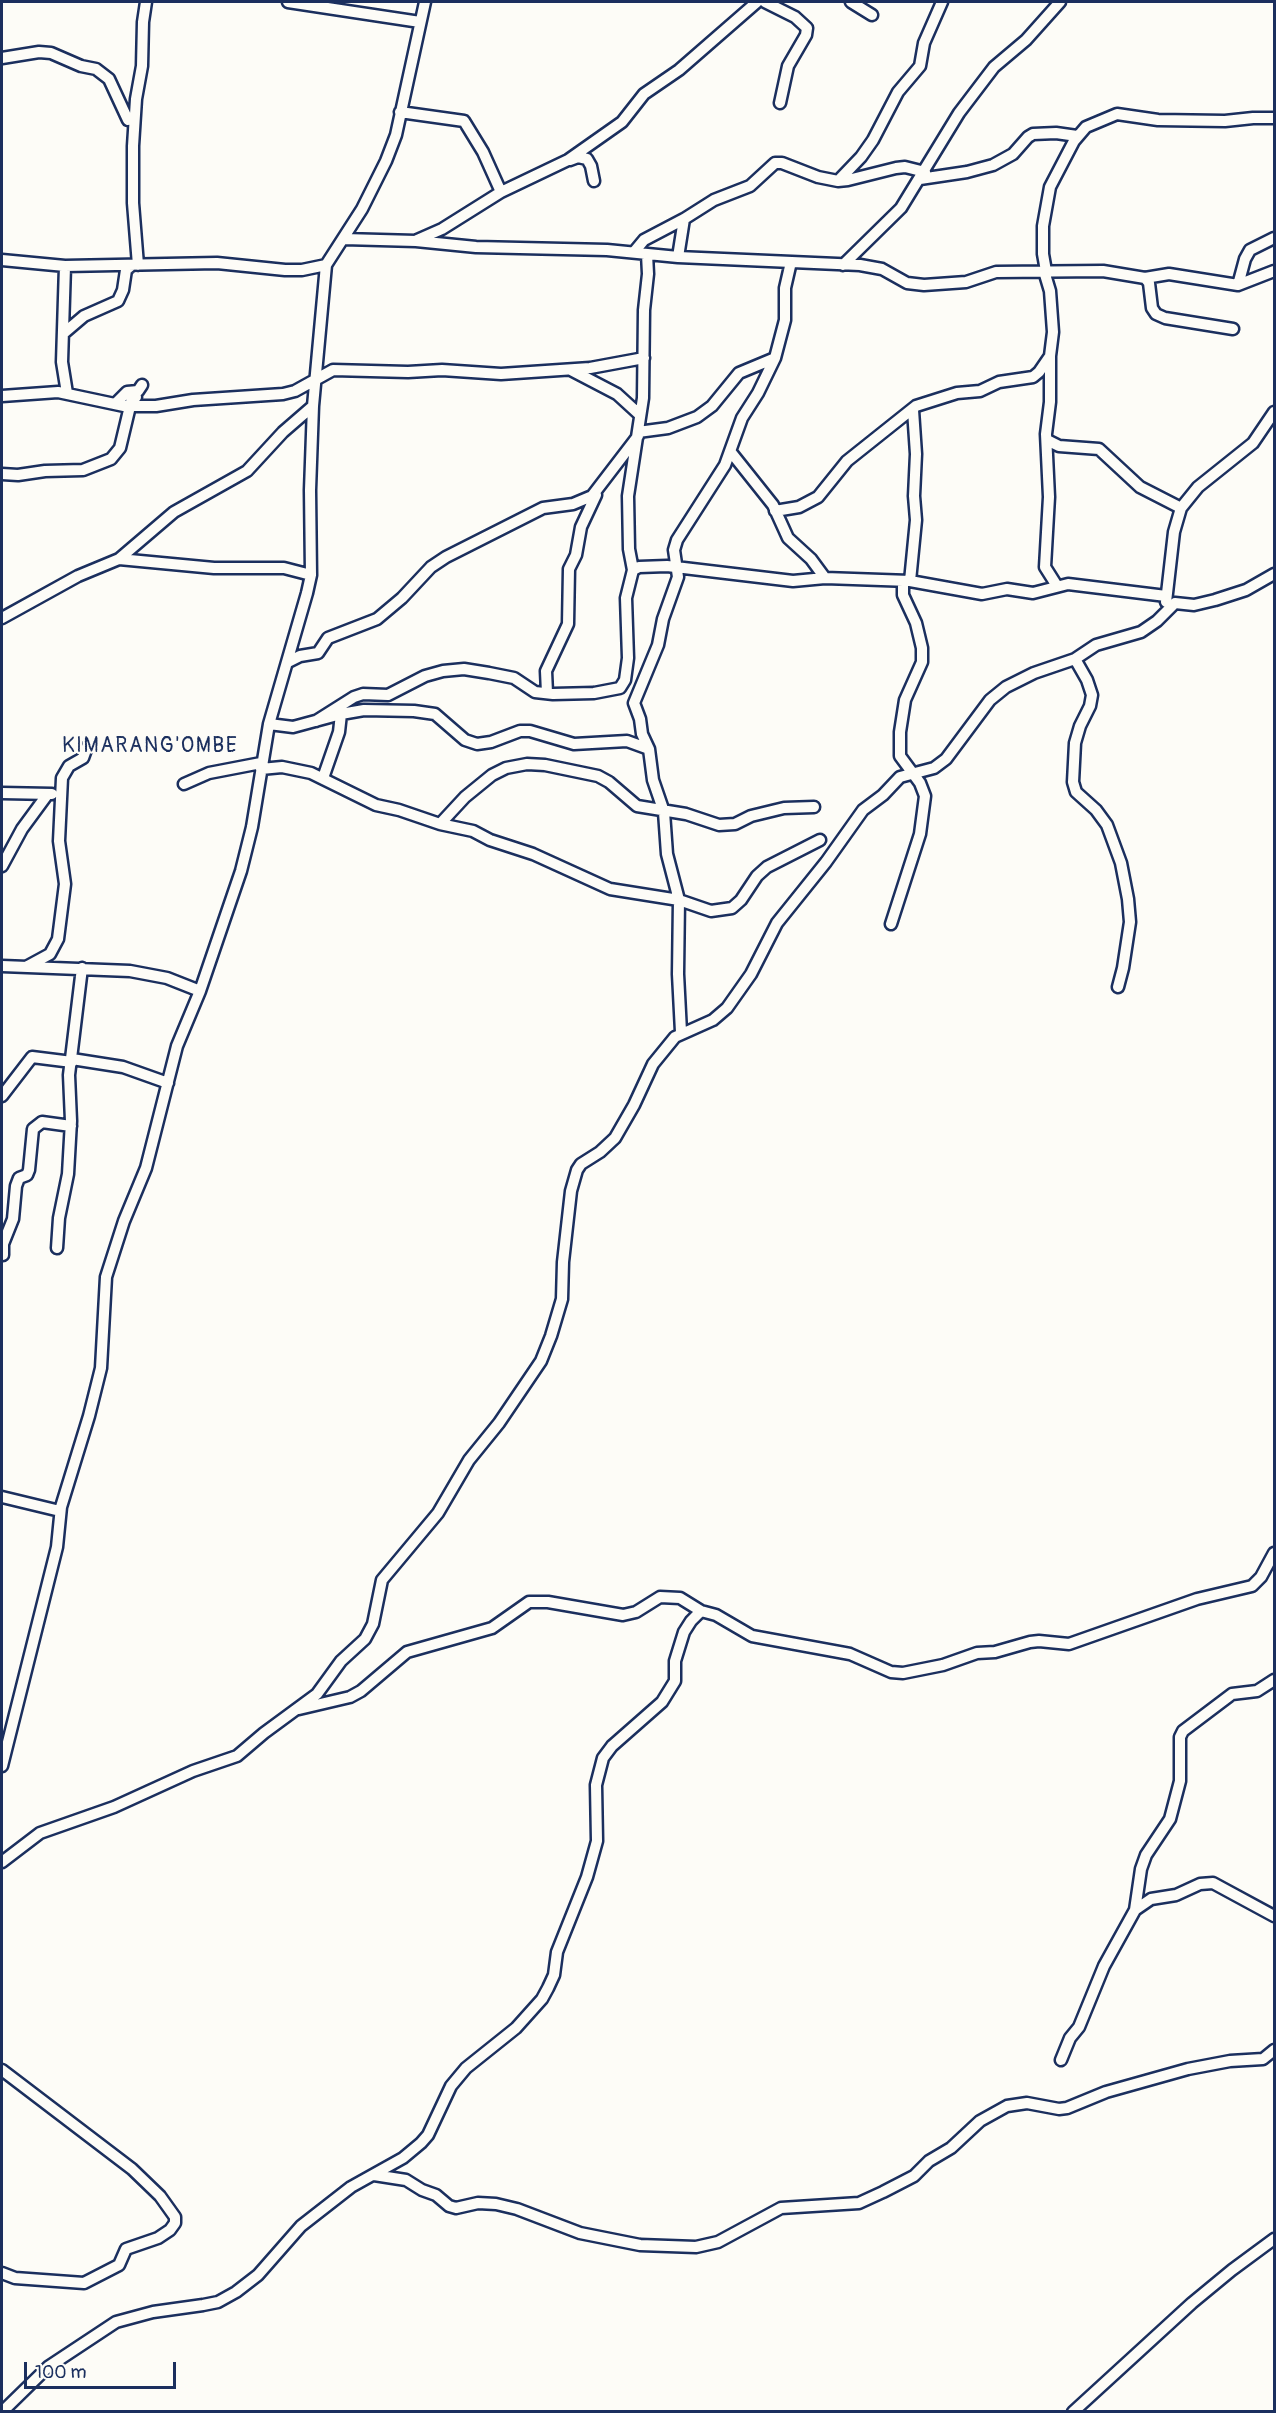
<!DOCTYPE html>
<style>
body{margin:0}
#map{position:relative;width:1276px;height:2413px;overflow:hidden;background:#fdfcf7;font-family:Pangolin,sans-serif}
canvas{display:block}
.frame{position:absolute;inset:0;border:3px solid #1b2f5e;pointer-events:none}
.scale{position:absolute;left:24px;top:2362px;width:152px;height:27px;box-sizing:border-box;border:3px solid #1b2f5e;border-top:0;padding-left:8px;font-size:18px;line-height:21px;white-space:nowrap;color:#1b2f5e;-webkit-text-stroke:4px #fdfcf7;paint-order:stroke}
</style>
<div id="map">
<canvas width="1276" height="2413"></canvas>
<div class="frame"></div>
<div class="scale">100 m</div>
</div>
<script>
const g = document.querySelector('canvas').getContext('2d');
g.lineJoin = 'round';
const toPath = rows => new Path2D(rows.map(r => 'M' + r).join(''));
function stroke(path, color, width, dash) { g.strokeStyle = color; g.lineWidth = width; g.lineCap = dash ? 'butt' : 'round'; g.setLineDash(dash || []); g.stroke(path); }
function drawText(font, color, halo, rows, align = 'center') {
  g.font = font + ' Pangolin,sans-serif'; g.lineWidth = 4.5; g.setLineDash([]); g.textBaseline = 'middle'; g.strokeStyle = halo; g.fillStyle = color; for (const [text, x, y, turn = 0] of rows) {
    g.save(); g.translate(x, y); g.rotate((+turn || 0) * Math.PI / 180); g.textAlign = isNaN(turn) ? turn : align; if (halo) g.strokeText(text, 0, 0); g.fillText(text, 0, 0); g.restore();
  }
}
const street = toPath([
 [288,2,420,22],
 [765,2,795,17,807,28,806,35,788,66,780,103],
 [851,2,872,15],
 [2,58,39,52,51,53,81,66,96,69,109,79,128,120],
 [400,112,464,121,483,152,501,192],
 [570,160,578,157,587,159,591,166,594,181],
 [920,179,967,172,993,165,1013,154,1028,137,1033,134,1056,133,1077,136],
 [838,181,861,157,873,140,898,92,920,66,924,43,942,2],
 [344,239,416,241,476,247,607,250,678,257,860,265,882,269,907,283,924,285,966,282,996,272,1103,271,1145,278,1149,283,1152,308,1156,314,1165,318,1233,329],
 [417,240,442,229,501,192,568,160,622,122,644,94,679,70,757,2],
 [634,252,644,240,684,219,714,200,750,186,775,163,782,163,818,177,838,181,848,180,896,168,905,167,925,172],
 [678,257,684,219],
 [2,260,65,266,217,263,285,270,302,270,326,265],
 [138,265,133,203,133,146,136,99,142,66,143,22,146,2],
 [843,265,901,208,959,113,994,67,1026,40,1060,2],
 [65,266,62,362,67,393],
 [1044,271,1050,291,1053,332,1050,356,1050,402,1046,434,1049,497,1045,567,1057,586],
 [1046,271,1043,254,1043,226,1050,187,1074,141,1086,127,1117,114,1158,120,1225,121,1253,118,1274,118],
 [1145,278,1169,274,1238,285,1274,271],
 [1238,285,1245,259,1250,250,1274,238],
 [64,333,84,316,118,301,123,290,126,270,132,265],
 [571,370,617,394,640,415],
 [2,396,58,392,124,406,156,406,193,400,283,394,295,391,333,370,408,372,442,370,501,374,590,368,644,358],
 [115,404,127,392,138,391,142,385],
 [638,432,668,428,697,417,712,406,739,373,775,358],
 [1047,440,1059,446,1099,449,1140,487,1181,508],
 [730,451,773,505,788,538,811,559,825,578],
 [2,474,18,475,45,471,83,470,111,459,120,448,131,402,136,397],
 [775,511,799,507,818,497,847,461,916,406,957,393,980,391,999,382,1033,377,1039,372,1050,356],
 [119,559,214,568,284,568,311,575],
 [633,570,629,549,628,496,643,398,644,310,648,274,647,254],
 [910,581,916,520,914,496,916,454,913,410],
 [1166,602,1174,532,1181,508,1198,487,1253,443,1274,412],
 [2,618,78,576,119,559,174,512,247,471,283,432,313,406],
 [1075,659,1087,680,1092,695,1090,706,1080,726,1075,743,1073,782,1076,792,1096,810,1107,825,1121,863,1128,899,1130,922,1123,968,1118,987],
 [288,662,300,656,318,653,328,638,377,619,402,598,431,567,446,557,543,508,573,504,592,496,638,436],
 [547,693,546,671,568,624,569,569,576,555,581,527,596,495],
 [316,721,354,697,363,694,388,695,425,676,443,671,464,669,489,673,514,678,535,692,553,694,594,693,620,688,625,680,628,658,626,598,633,570,639,567,667,566,793,581,825,578,910,581,982,594,1007,589,1033,593,1068,584,1166,596],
 [269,724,293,727,341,714,364,710,414,711,435,714,465,740,477,744,491,742,520,731,530,731,574,744,627,741,649,749],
 [261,769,282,767,311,773,376,805,399,810,440,824,473,831,490,840,533,854,610,889,679,900,711,911,732,908,741,900,757,876,767,867,820,840],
 [323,778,339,732,341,714],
 [184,784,209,773,261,763],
 [2,793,52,794],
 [440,824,465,797,492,775,506,768,527,764,545,765,598,776,609,782,637,806,686,814,719,825,735,824,751,816,784,808,814,807],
 [2,866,22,829,47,795],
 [891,924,920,834,925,796,920,783,900,756,900,732,905,700,922,662,922,648,916,623,903,595,903,583],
 [2,966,130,971,167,978,200,991],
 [26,967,50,954,58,939,65,884,59,841,62,778,69,766,83,758,87,747],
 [681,1032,678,974,679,900,667,854,664,812,653,780,649,749,642,734,640,719,634,703,658,645,663,619,678,577,674,550,677,540,725,465,742,418,758,393,775,358,785,320,785,288,791,262],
 [72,1059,123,1067,168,1083],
 [2,1096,32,1057,72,1062],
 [57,1248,59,1218,68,1174,71,1121,69,1075,82,968],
 [3,1255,3,1244,13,1219,16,1186,19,1178,27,1175,29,1170,33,1129,42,1122,71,1126],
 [2,1497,60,1511],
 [299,1709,350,1697,361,1691,407,1652,492,1628,529,1602,548,1602,623,1615,636,1612,660,1597,680,1598,701,1611,716,1615,752,1636,850,1654,891,1672,903,1673,943,1665,977,1653,995,1652,1030,1642,1039,1641,1069,1644,1197,1599,1252,1586,1261,1577,1274,1553],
 [2,1766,57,1547,61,1507,89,1416,101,1368,106,1277,124,1221,146,1168,177,1046,200,991,241,871,252,827,269,724,307,593,311,575,310,490,313,406,326,265,362,209,386,161,396,135,425,2],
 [2,1862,40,1833,114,1807,193,1771,237,1756,264,1733,317,1694,341,1661,365,1639,373,1624,382,1580,438,1513,469,1460,499,1423,541,1361,551,1336,562,1299,563,1262,571,1191,577,1170,581,1164,600,1152,615,1138,634,1105,653,1064,675,1037,713,1020,727,1008,751,974,777,923,826,862,863,810,883,795,900,777,934,768,946,759,990,700,1006,687,1034,673,1075,659,1096,645,1141,632,1157,621,1175,603,1194,605,1215,600,1246,590,1274,574],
 [1135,1910,1151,1899,1176,1895,1200,1884,1213,1883,1274,1916],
 [1061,2060,1070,2038,1079,2027,1104,1966,1135,1910,1141,1869,1146,1855,1170,1819,1180,1781,1180,1737,1183,1731,1232,1694,1257,1691,1274,1680],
 [2,2070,132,2169,160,2196,175,2217,175,2223,170,2230,158,2238,126,2249,119,2265,84,2283,15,2278,2,2273],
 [374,2175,406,2180,422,2190,436,2195,449,2206,456,2208,478,2203,496,2204,517,2209,580,2233,640,2245,696,2247,718,2242,781,2208,859,2203,883,2192,914,2176,929,2161,951,2148,980,2121,1007,2106,1027,2103,1059,2109,1067,2108,1106,2092,1188,2069,1230,2061,1263,2059,1274,2050],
 [2,2412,48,2367,116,2322,153,2312,203,2305,218,2302,236,2292,258,2275,301,2226,351,2187,403,2158,421,2143,428,2135,451,2086,466,2068,516,2028,542,1999,548,1988,554,1975,557,1952,587,1877,597,1841,596,1785,603,1758,612,1746,662,1702,675,1681,675,1661,684,1632,691,1621,701,1611],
 [1073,2412,1192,2303,1232,2270,1274,2239]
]);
stroke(street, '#1b2f5e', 15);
stroke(street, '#fdfcf7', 10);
g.letterSpacing = '1.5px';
drawText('21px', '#1b2f5e', '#fdfcf7', [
 ["KIMARANG'OMBE",150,747]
]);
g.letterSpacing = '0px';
</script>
